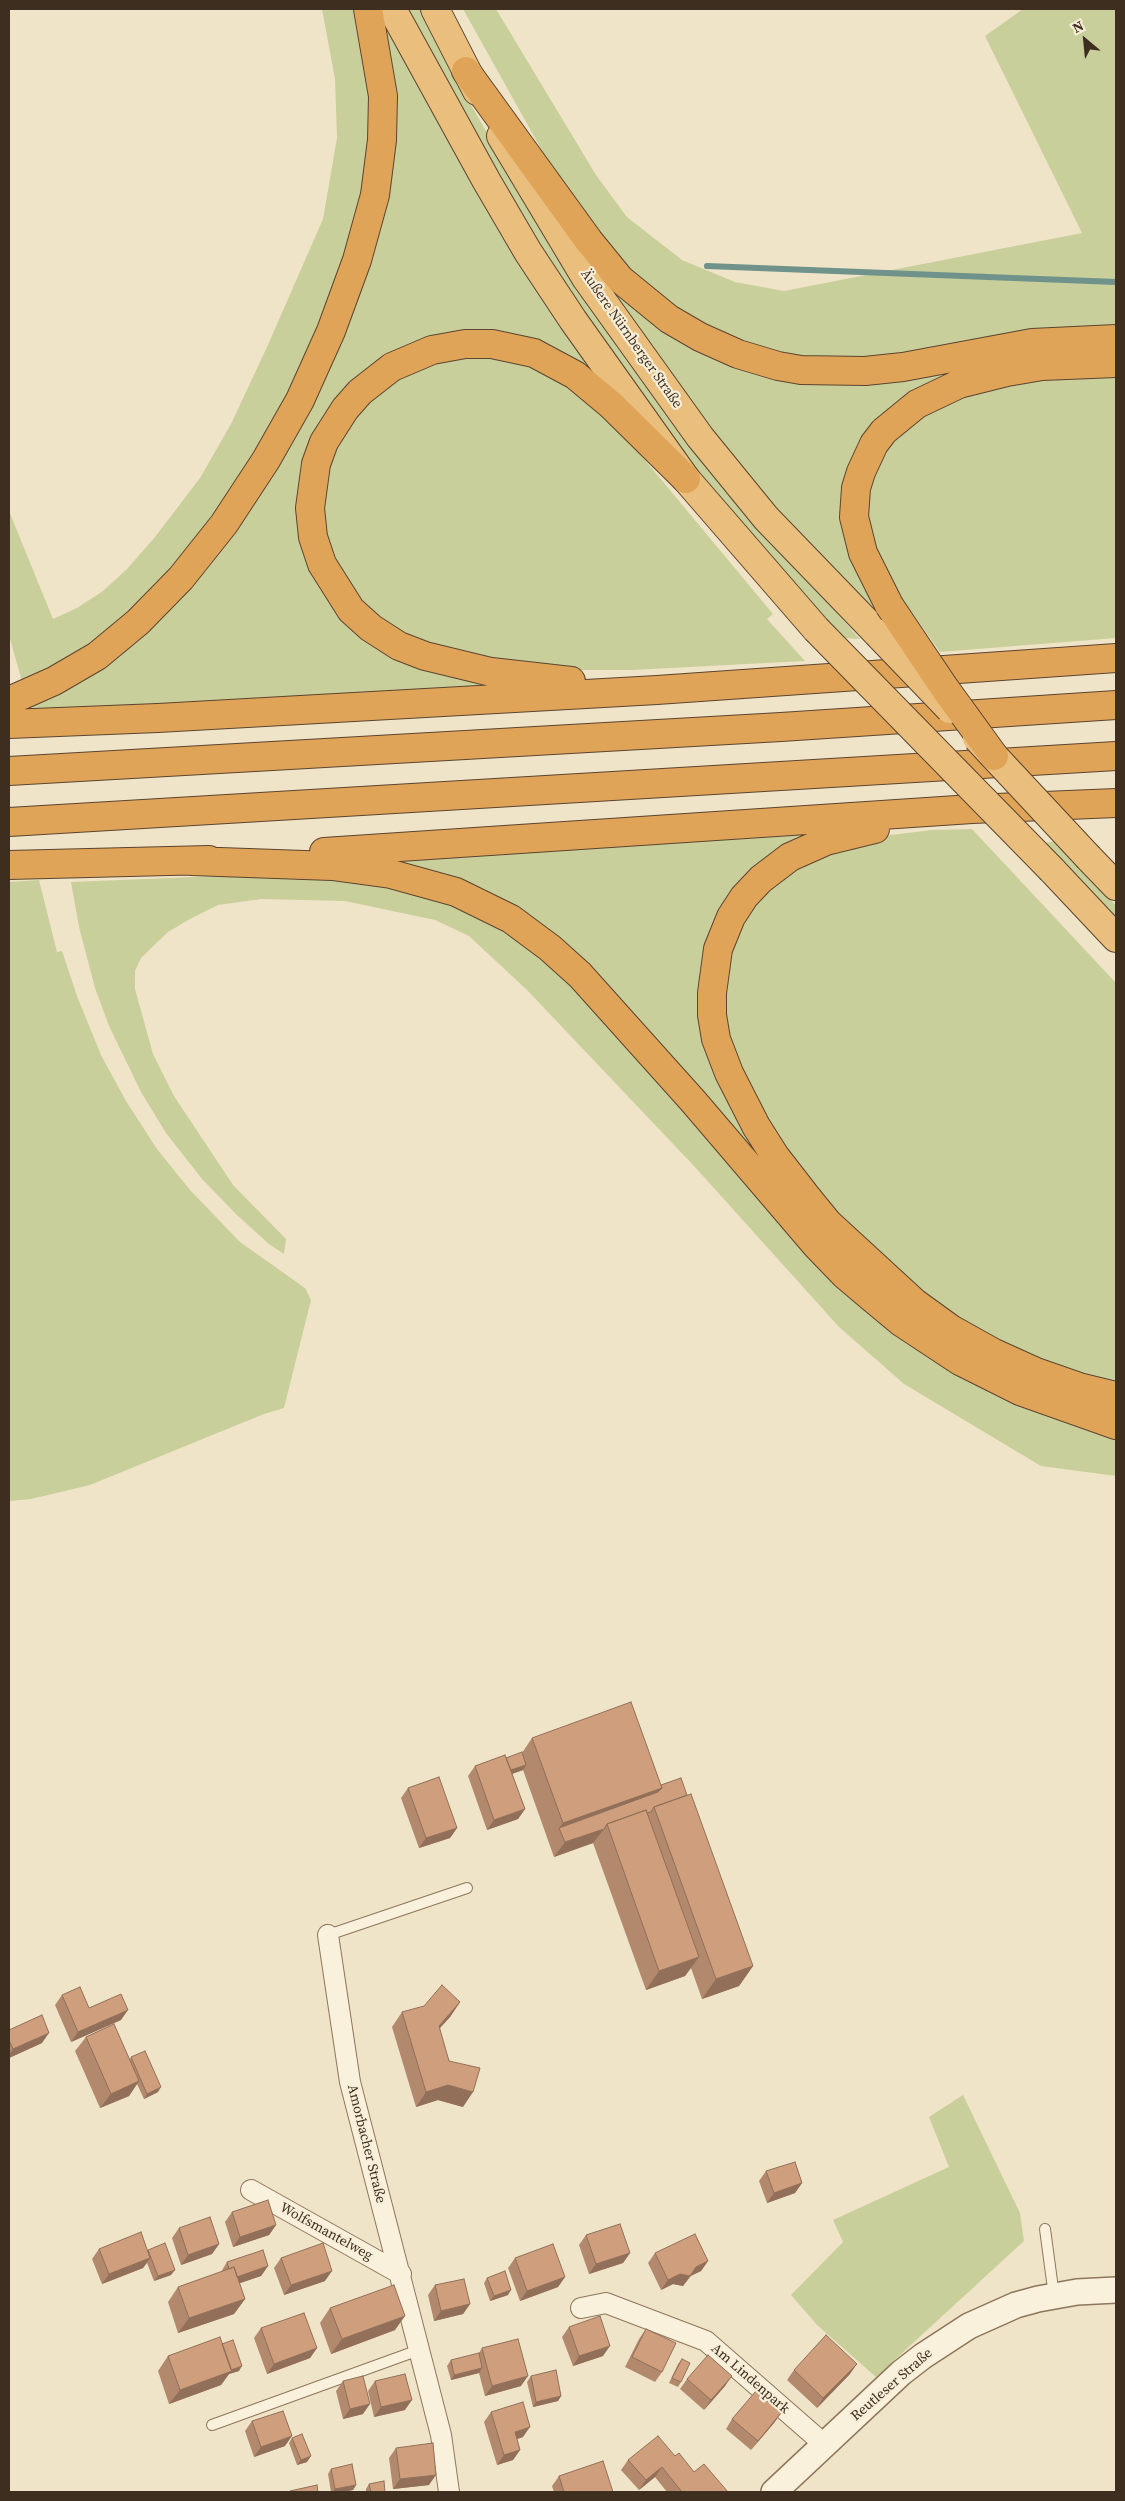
<!DOCTYPE html>
<meta charset="utf-8">
<style>
body{margin:0}
#map{position:relative;width:1125px;height:2501px;overflow:hidden;background:#f0e4c8;font-family:"Source Serif 4",serif}
canvas{display:block}
.frame{position:absolute;inset:0;border:10px solid #3d2e20;pointer-events:none}
.north{position:absolute;left:1060px;top:15px;width:50px;height:50px;-webkit-text-stroke:4px #f7eed8;paint-order:stroke;rotate:332deg;font-size:14px;font-weight:700;line-height:20px;text-align:center;color:#3d2e20}
.north::after{content:'';display:block;margin:auto;width:18px;height:22px;background:#3d2e20;clip-path:polygon(50% 0,100% 100%,50% 72%,0 100%)}
</style>
<div id="map">
<canvas width="1125" height="2501"></canvas>
<div class="frame"></div>
<div class="north">N</div>
</div>
<script>
const g = document.querySelector('canvas').getContext('2d');
g.lineJoin = 'round';
function paint(path, color) { g.fillStyle = color; g.fill(path, 'evenodd'); }
const toPath = rows => new Path2D(rows.map(r => 'M' + r).join(''));
function stroke(path, color, width, dash) { g.strokeStyle = color; g.lineWidth = width; g.lineCap = dash ? 'butt' : 'round'; g.setLineDash(dash || []); g.stroke(path); }
function drawText(font, color, halo, rows, align = 'center') {
  g.font = font + ' "Source Serif 4",serif'; g.lineWidth = 4.5; g.setLineDash([]); g.textBaseline = 'middle'; g.strokeStyle = halo; g.fillStyle = color; for (const [text, x, y, turn = 0] of rows) {
    g.save(); g.translate(x, y); g.rotate((+turn || 0) * Math.PI / 180); g.textAlign = isNaN(turn) ? turn : align; if (halo) g.strokeText(text, 0, 0); g.fillText(text, 0, 0); g.restore();
  }
}
paint(toPath([
 [322,9,359,9,373,72,366,196,299,380,205,534,111,634,23,685,9,635,9,511,53,619,77,608,103,591,127,569,155,537,200,478,231,424,267,347,323,219,337,138,335,79],
 [407,9,422,9,466,96,506,166,783,553,860,639,843,638,773,562,693,468,552,270,468,125],
 [463,9,496,9,596,175,627,217,682,260,735,282,784,291,1082,233,985,36,1023,9,1116,9,1116,326,1042,328,933,353,875,362,793,361,688,321,626,270,569,199],
 [386,19,593,369,594,380,431,342,317,440,326,588,496,686,29,711,27,703,210,555,378,214,380,23],
 [576,238,743,368,969,363,974,370,850,479,912,656,788,525,737,465,634,329],
 [501,354,570,381,630,442,773,614,767,619,805,661,632,670,545,670,498,666,385,630,336,574,318,503,322,470,370,392,434,357],
 [1116,372,1116,638,940,652,911,611,903,616,866,543,870,468,907,419,997,382],
 [805,827,800,842,770,862,702,1002,844,1257,1116,1409,1116,1417,852,1270,563,949,377,857],
 [972,829,1116,983,1116,1389,1038,1366,913,1291,791,1166,733,1065,720,995,741,913,795,864,866,838,932,830],
 [1058,841,1116,906,1116,923,1043,843],
 [244,875,349,878,443,898,506,928,576,986,760,1198,1116,1434,1116,1476,1041,1466,904,1384,839,1327,694,1166,527,990,469,936,435,920,345,901,261,899,218,905,190,919,168,932,141,958,135,971,135,989,153,1054,174,1096,233,1185,286,1239,284,1254,269,1244,237,1215,202,1179,166,1133,141,1092,109,1026,95,988,79,927,71,882],
 [39,880,57,952,62,951,77,996,101,1055,126,1101,157,1149,190,1190,240,1242,305,1288,311,1300,284,1408,264,1414,90,1485,31,1499,9,1501,9,882],
 [963,2095,1020,2213,1024,2241,876,2377,817,2325,791,2295,843,2242,833,2220,949,2167,929,2117]
]), '#c9cf9b');
stroke(toPath([
 [707,266,1116,282]
]), '#6f938a', 6);
const service = toPath([
 [328,1935,467,1888],
 [1045,2229,1054,2296],
 [212,2425,419,2350]
]);
const minor = toPath([
 [328,1935,350,2082,441,2435,449,2492],
 [251,2190,401,2274],
 [581,2308,606,2303,706,2341,825,2445]
]);
const tertiary = toPath([
 [774,2492,901,2373,923,2356,969,2326,1016,2305,1038,2299,1077,2292,1116,2290]
]);
const trunk = toPath([
 [392,9,486,180,528,252,573,320,686,479,816,629],
 [435,9,477,91],
 [501,136,586,278,700,437,766,518,877,633],
 [1089,858,1116,886],
 [1052,870,1116,938]
]);
const motorway = toPath([
 [466,71,589,241,620,279,669,319,700,337,738,354,778,366,801,370,865,371,903,367,1032,343,1116,339],
 [889,605,863,553,854,517,856,488,861,472,874,444,884,431,917,404,959,384,1007,372,1042,366,1116,363],
 [571,681,491,672,425,656,399,646,371,628,351,610,322,564,313,537,310,508,316,464,324,442,345,409,360,392,392,367,432,350,465,344,492,344,534,353,575,375,611,405,686,479],
 [9,701,54,681,97,656,138,622,181,578,224,524,266,460,300,400,331,331,357,260,375,195,382,140,383,96,368,9],
 [9,724,158,718,657,690,1116,658],
 [9,771,781,727,1116,705],
 [9,822,1116,756],
 [875,829,826,841,790,857,761,879,744,897,731,917,718,949,712,993,712,1015,716,1039,729,1073,756,1126,775,1156,806,1196,828,1223,915,1303,951,1329,994,1353,1036,1372,1079,1387,1116,1396],
 [324,852,972,809,1116,803],
 [192,861,332,866,391,874,456,892,511,919,550,948,580,975,693,1101,816,1245,845,1275,871,1297,901,1322,960,1361,1020,1391,1116,1425],
 [9,865,209,860]
]);
stroke(service, '#8d765c', 12);
stroke(minor, '#8d765c', 22);
stroke(tertiary, '#8d765c', 28);
stroke(trunk, '#5b4430', 30);
stroke(motorway, '#5b4430', 30);
stroke(service, '#faf1dc', 10);
stroke(minor, '#faf1dc', 20);
stroke(tertiary, '#faf1dc', 25);
stroke(trunk, '#eabe7c', 28);
stroke(motorway, '#e0a458', 28);
const trunkBridge = toPath([
 [816,629,1052,870],
 [877,633,950,709],
 [977,738,1089,858]
]);
const motorwayBridge = toPath([
 [889,605,944,687,994,756]
]);
stroke(trunkBridge, '#5b4430', 30, []);
stroke(motorwayBridge, '#5b4430', 30, []);
stroke(trunkBridge, '#eabe7c', 28);
stroke(motorwayBridge, '#e0a458', 28);
paint(toPath([
 [532,1738,661,1785,753,1966,739,1986,702,1999,691,1968,685,1976,646,1990,593,1843,554,1857,523,1770,512,1774,525,1809,518,1819,487,1830,468,1776,475,1766,506,1758,522,1753],
 [408,1788,457,1828,450,1838,419,1848,401,1798],
 [62,1995,89,2008,121,2020,71,2042,55,2005],
 [460,2002,450,2017,439,2029,463,2107,438,2100,416,2107,392,2027,402,2012],
 [9,2030,42,2043,9,2058],
 [86,2037,130,2059,131,2057,158,2092,144,2099,137,2084,129,2096,100,2108,75,2051],
 [766,2171,802,2183,795,2193,767,2203,759,2181],
 [232,2212,276,2225,269,2235,233,2247,225,2222],
 [179,2228,219,2244,212,2254,181,2265,172,2238],
 [586,2235,630,2253,623,2263,589,2274,579,2245],
 [99,2249,148,2250,171,2275,154,2281,147,2263,143,2268,102,2284,92,2259],
 [655,2253,708,2261,701,2271,691,2276,683,2286,673,2284,661,2290,648,2263],
 [281,2258,325,2281,284,2295,274,2268],
 [515,2258,565,2277,558,2287,520,2301,508,2268],
 [227,2262,268,2266,261,2276,239,2283,245,2299,234,2314,178,2333,168,2302,178,2287,221,2272],
 [487,2278,508,2295,490,2301,484,2283],
 [435,2285,470,2304,463,2314,434,2321,428,2295],
 [330,2308,395,2330,331,2354,320,2323],
 [569,2327,603,2356,573,2366,562,2337],
 [261,2328,317,2348,310,2358,267,2374,254,2338],
 [646,2329,662,2372,655,2382,625,2367,639,2339],
 [222,2344,239,2371,229,2374,221,2385,169,2404,158,2371,168,2356],
 [482,2348,521,2386,485,2396,479,2373,451,2380,447,2366,451,2360,479,2353],
 [682,2359,681,2382,678,2387,669,2383,678,2364],
 [794,2370,850,2374,817,2408,787,2380],
 [531,2376,561,2396,558,2401,533,2407,527,2382],
 [687,2379,725,2386,704,2410,680,2389],
 [343,2381,363,2414,343,2419,336,2391],
 [375,2381,405,2410,374,2417,368,2391],
 [491,2412,523,2437,517,2439,520,2450,513,2460,497,2465,484,2422],
 [781,2413,774,2423,751,2450,726,2429,732,2419],
 [252,2421,285,2446,254,2457,245,2431],
 [292,2438,307,2462,297,2465,289,2443],
 [396,2448,429,2485,393,2489,389,2458],
 [675,2456,694,2472,728,2492,667,2492,655,2477,639,2490,621,2470,628,2460],
 [331,2469,356,2485,353,2490,342,2492,331,2492,328,2474],
 [559,2476,613,2492,554,2492,552,2486],
 [369,2484,385,2492,366,2492,366,2489]
]), '#b2896c');
paint(toPath([
 [526,1765,523,1770,503,1777,506,1772],
 [662,1788,648,1807,559,1828,563,1823],
 [525,1809,518,1819,487,1830,494,1820],
 [457,1828,450,1838,419,1848,426,1838],
 [604,1829,593,1843,554,1857,565,1842],
 [699,1957,685,1976,646,1990,659,1971],
 [753,1966,739,1986,702,1999,716,1979],
 [460,2002,450,2017,428,2041,439,2026],
 [128,2010,121,2020,71,2042,78,2032],
 [49,2033,42,2043,9,2058,9,2055,13,2049],
 [139,2081,129,2096,100,2108,111,2094],
 [448,2085,473,2092,463,2107,438,2100,416,2107,426,2092],
 [161,2087,158,2092,144,2099,147,2094],
 [802,2183,795,2193,767,2203,774,2193],
 [276,2225,269,2235,233,2247,240,2237],
 [219,2244,212,2254,181,2265,188,2255],
 [630,2253,623,2263,589,2274,596,2264],
 [150,2258,143,2268,102,2284,109,2274],
 [708,2261,701,2271,690,2276,683,2286,673,2284,661,2290,668,2280],
 [268,2266,261,2276,226,2288,233,2278],
 [175,2270,171,2275,154,2281,158,2276],
 [332,2271,325,2281,284,2295,291,2285],
 [565,2277,558,2287,520,2301,527,2291],
 [511,2290,508,2295,490,2301,494,2296],
 [245,2299,234,2314,178,2333,189,2318],
 [470,2304,463,2314,434,2321,441,2311],
 [405,2316,395,2330,331,2354,342,2339],
 [610,2346,603,2356,573,2366,579,2356],
 [317,2348,310,2358,267,2374,274,2364],
 [857,2364,850,2374,817,2408,823,2398],
 [242,2366,239,2371,229,2374,221,2385,169,2404,180,2390],
 [482,2368,479,2373,451,2380,454,2375],
 [528,2376,521,2386,485,2396,492,2386],
 [732,2376,725,2386,704,2410,711,2400],
 [561,2396,558,2401,533,2407,536,2402],
 [412,2400,405,2410,374,2417,381,2407],
 [370,2404,363,2414,343,2419,350,2409],
 [781,2413,774,2423,751,2450,758,2441],
 [530,2427,523,2437,508,2442,515,2432],
 [292,2436,285,2446,254,2457,261,2447],
 [520,2450,513,2460,497,2465,504,2455],
 [311,2456,307,2462,297,2465,301,2460],
 [662,2467,655,2477,639,2490,646,2480],
 [436,2475,429,2485,393,2489,400,2479],
 [356,2485,353,2490,342,2492,333,2492,335,2489]
]), '#916f58');
const building = toPath([
 [631,1702,662,1788,563,1823,532,1738,631,1702],
 [522,1752,526,1765,511,1770,506,1758,522,1752],
 [505,1755,525,1809,494,1820,475,1766,505,1755],
 [439,1777,457,1828,426,1838,408,1788,439,1777],
 [681,1778,687,1795,654,1807,651,1812,647,1813,646,1810,607,1824,604,1829,565,1842,559,1828,658,1792,662,1788,661,1785,681,1778],
 [691,1794,753,1966,716,1979,654,1807,691,1794],
 [646,1810,699,1957,659,1971,607,1824,646,1810],
 [442,1985,460,2002,439,2026,449,2061,480,2068,473,2092,448,2085,426,2092,402,2012,424,2006,442,1985],
 [80,1987,89,2008,121,1994,128,2010,78,2032,62,1995,80,1987],
 [42,2015,49,2033,13,2049,9,2040,9,2030,42,2015],
 [114,2024,139,2081,111,2094,86,2037,114,2024],
 [145,2051,161,2087,147,2094,131,2057,145,2051],
 [795,2162,802,2183,774,2193,766,2171,795,2162],
 [268,2200,276,2225,240,2237,232,2212,268,2200],
 [210,2217,219,2244,188,2255,179,2228,210,2217],
 [620,2224,630,2253,596,2264,586,2235,620,2224],
 [141,2232,150,2258,109,2274,99,2249,141,2232],
 [695,2234,708,2261,696,2267,690,2276,680,2274,668,2280,655,2253,695,2234],
 [165,2243,175,2270,158,2276,148,2250,165,2243],
 [323,2243,332,2271,291,2285,281,2258,323,2243],
 [553,2244,565,2277,527,2291,515,2258,553,2244],
 [263,2250,268,2266,237,2277,234,2267,229,2269,227,2262,263,2250],
 [234,2267,245,2299,189,2318,178,2287,234,2267],
 [505,2271,511,2290,494,2296,487,2278,505,2271],
 [464,2279,470,2304,441,2311,435,2285,464,2279],
 [394,2285,405,2316,342,2339,330,2308,394,2285],
 [304,2313,317,2348,274,2364,261,2328,304,2313],
 [600,2316,610,2346,579,2356,569,2327,600,2316],
 [646,2329,676,2343,662,2372,632,2357,646,2329],
 [826,2335,857,2364,823,2398,794,2370,826,2335],
 [220,2337,232,2371,180,2390,168,2356,220,2337],
 [518,2339,528,2376,492,2386,482,2348,518,2339],
 [233,2340,242,2366,231,2370,222,2344,233,2340],
 [479,2353,482,2368,454,2375,451,2360,479,2353],
 [708,2355,732,2376,711,2400,687,2379,708,2355],
 [682,2359,690,2363,681,2382,672,2378,682,2359],
 [556,2370,561,2396,536,2402,531,2376,556,2370],
 [405,2374,412,2400,381,2407,375,2381,405,2374],
 [363,2376,370,2404,350,2409,343,2381,363,2376],
 [756,2391,781,2413,758,2441,732,2419,756,2391],
 [523,2402,530,2427,515,2432,520,2450,504,2455,491,2412,523,2402],
 [283,2411,292,2436,261,2447,252,2421,283,2411],
 [302,2434,311,2456,301,2460,292,2438,302,2434],
 [658,2436,675,2456,679,2453,694,2472,704,2464,728,2492,682,2492,662,2467,646,2480,628,2460,658,2436],
 [433,2443,436,2475,400,2479,396,2448,433,2443],
 [603,2461,613,2492,564,2492,559,2476,603,2461],
 [352,2464,356,2485,335,2489,331,2469,352,2464],
 [384,2481,385,2492,371,2492,369,2484,384,2481],
 [317,2485,318,2492,290,2492,290,2491,317,2485]
]);
paint(building, '#cf9f7d');
stroke(building, '#916f58', 1);
drawText('14px', '#3d2e20', '#f7eed8', [
 ["Äußere Nürnberger Straße",631,339,55],
 ["Amorbacher Straße",366,2144,76],
 ["Wolfsmantelweg",326,2232,29],
 ["Am Lindenpark",750,2379,41],
 ["Reutleser Straße",892,2385,-41]
]);
</script>
